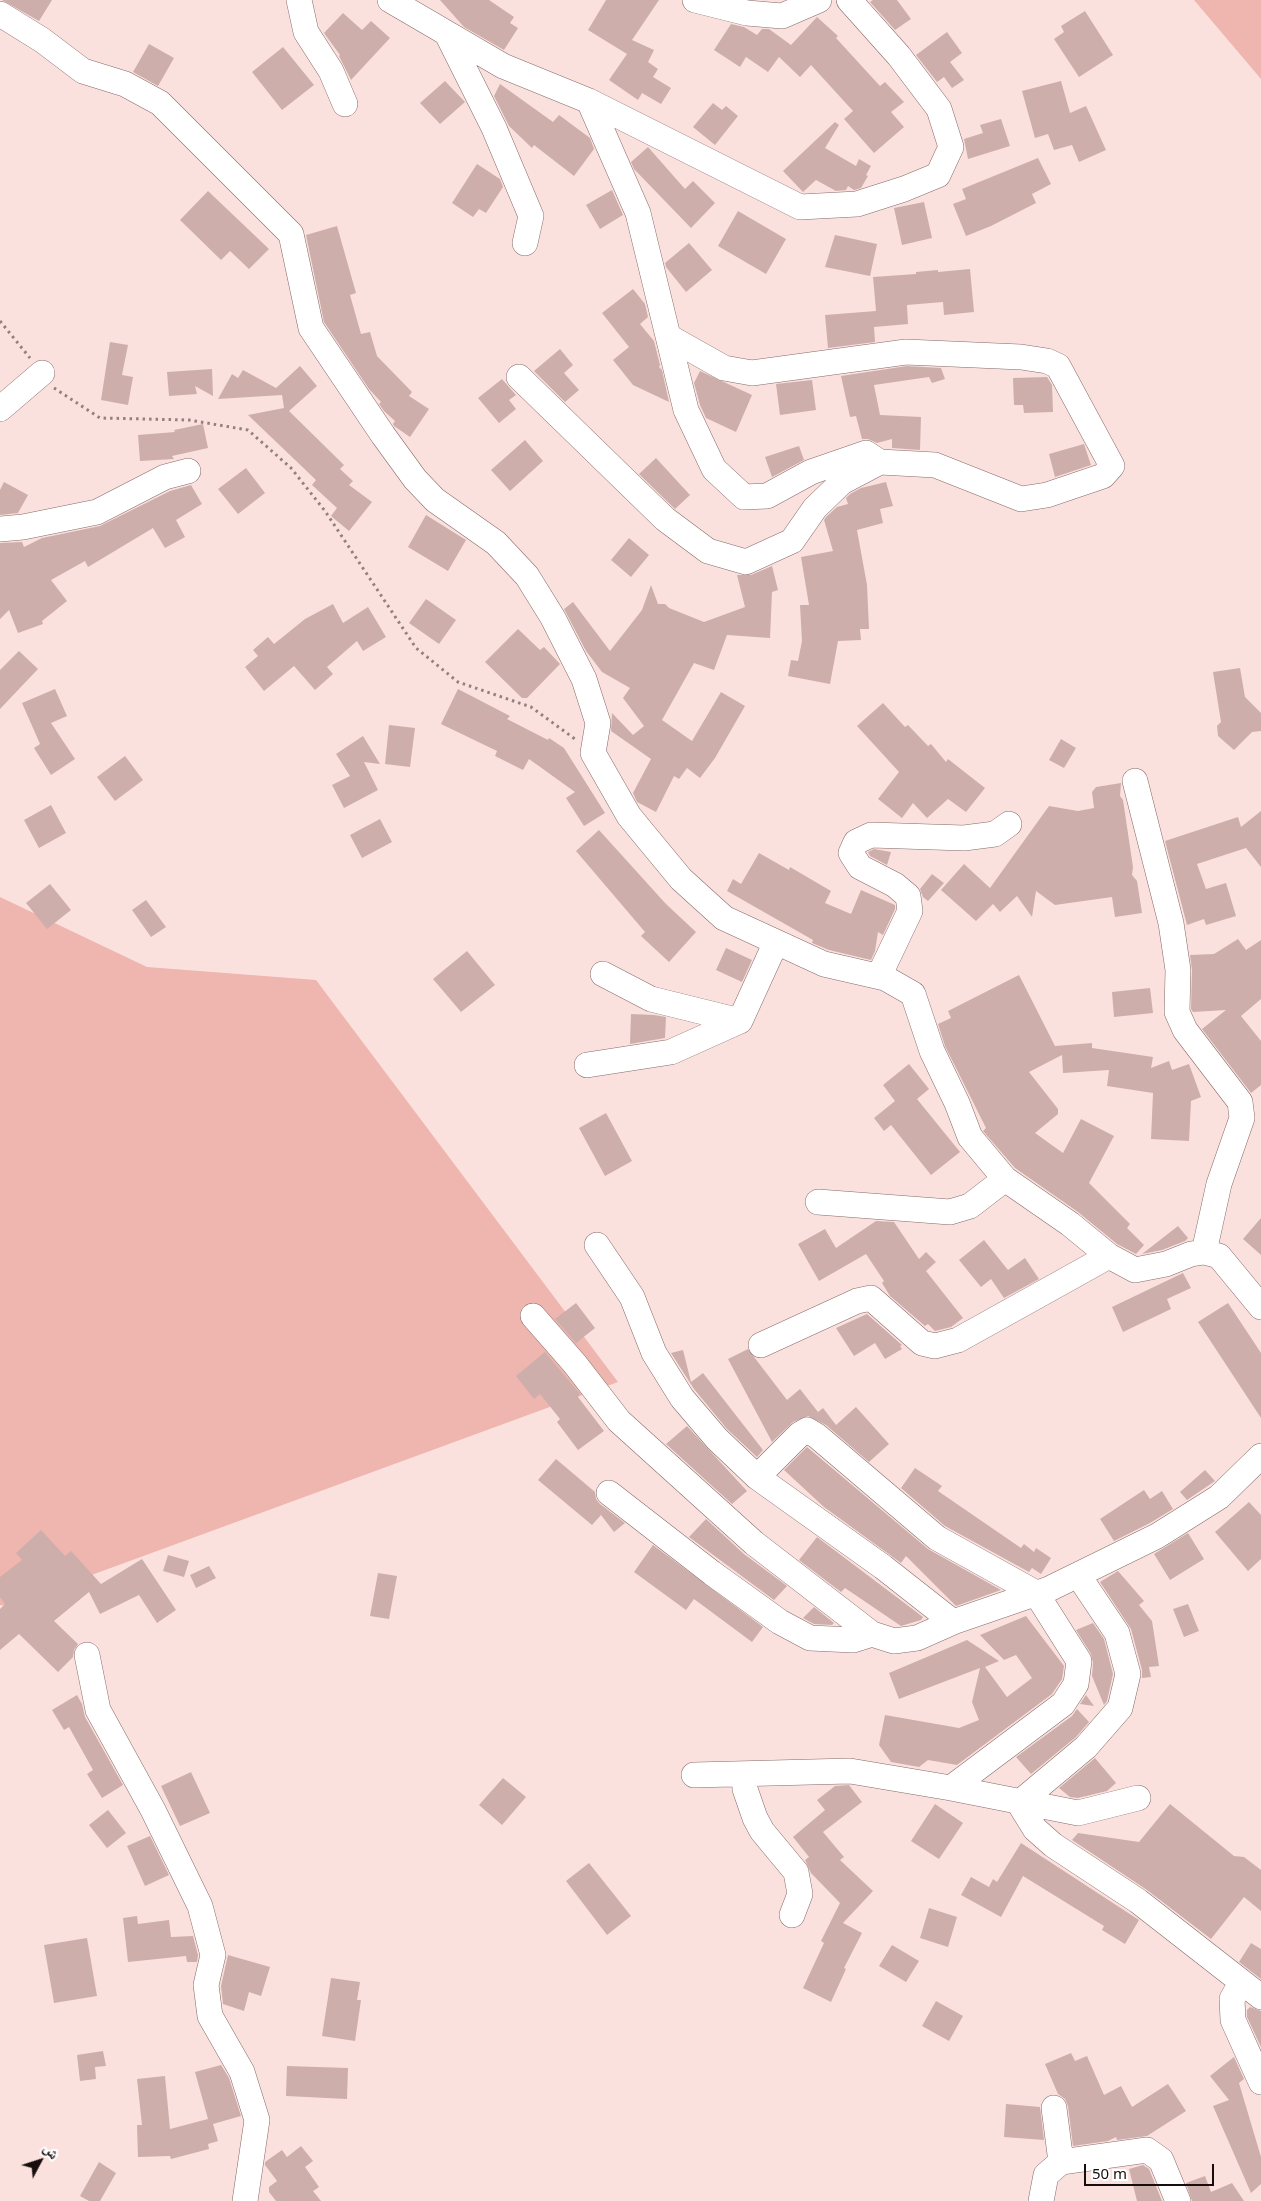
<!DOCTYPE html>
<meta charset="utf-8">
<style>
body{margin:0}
#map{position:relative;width:1261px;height:2201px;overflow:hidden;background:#fbe1de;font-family:"Noto Sans","Noto Naskh Arabic",sans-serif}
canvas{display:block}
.north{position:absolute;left:15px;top:2136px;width:50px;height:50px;-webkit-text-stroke:4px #fff;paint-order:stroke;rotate:50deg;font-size:14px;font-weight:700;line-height:20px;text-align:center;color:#170d0c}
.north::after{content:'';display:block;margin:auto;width:18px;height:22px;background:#170d0c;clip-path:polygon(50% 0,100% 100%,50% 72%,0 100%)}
.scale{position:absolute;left:1084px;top:2164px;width:130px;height:22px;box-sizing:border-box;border:2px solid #170d0c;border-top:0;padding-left:6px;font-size:15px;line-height:18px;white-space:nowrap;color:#170d0c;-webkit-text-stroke:4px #fff;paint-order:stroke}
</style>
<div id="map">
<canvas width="1261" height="2201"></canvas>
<div class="north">ش</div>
<div class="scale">50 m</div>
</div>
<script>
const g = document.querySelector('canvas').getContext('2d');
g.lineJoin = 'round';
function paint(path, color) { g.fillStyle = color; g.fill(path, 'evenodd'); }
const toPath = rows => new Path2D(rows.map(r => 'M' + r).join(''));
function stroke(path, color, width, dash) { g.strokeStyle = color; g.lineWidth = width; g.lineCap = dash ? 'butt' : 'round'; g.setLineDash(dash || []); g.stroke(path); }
paint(toPath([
 [1194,0,1261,0,1261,79],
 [0,897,147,967,316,980,618,1382,7,1606,0,1605]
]), '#efb5af');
paint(toPath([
 [2,0,52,0,39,21],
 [440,0,489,0,514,17,510,23,518,28,504,50,464,27],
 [606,0,659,0,632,40,654,50,648,62,658,69,653,77,671,88,661,104,642,93,638,100,609,80,627,54,588,30],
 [873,0,897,0,911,19,895,30,870,2],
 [1085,11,1113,55,1079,77,1054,39,1064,32,1061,26],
 [343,13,362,30,371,21,390,38,351,80,339,56,340,55,324,33],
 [817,17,838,36,836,38,880,86,885,82,904,102,891,112,904,127,874,153,844,119,853,111,811,65,800,77,779,57,768,72,746,57,740,67,714,50,731,24,744,27,757,35,762,29,769,29,791,45],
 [947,32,962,53,950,62,964,80,952,88,944,77,937,82,916,55],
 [149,44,174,58,158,86,133,72],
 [283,47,314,85,282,110,252,72],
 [445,81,465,102,440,124,420,103],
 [1061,81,1070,113,1086,106,1106,150,1079,162,1072,145,1054,150,1048,134,1035,138,1022,91],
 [500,84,553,122,559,115,590,138,594,149,574,176,534,145,532,148,509,126,494,96],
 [713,103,722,110,726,106,738,116,715,145,693,127],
 [1001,119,1010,146,968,159,964,139,983,133,980,125],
 [835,122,839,125,825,148,856,166,859,159,871,166,866,175,868,176,861,188,854,190,848,186,846,190,836,191,816,180,803,192,783,171],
 [648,147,685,189,693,181,715,203,691,228,634,169,631,162],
 [1038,158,1051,184,1032,194,1036,203,991,226,966,236,953,204,966,199,962,189],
 [477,164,500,179,503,187,486,213,479,209,473,217,452,203],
 [612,190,623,215,600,229,586,205],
 [208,191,269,249,249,269,230,251,221,260,180,220],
 [924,202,932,238,902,245,894,208],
 [738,211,786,239,766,274,718,246],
 [337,226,356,293,350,295,361,334,370,332,377,356,412,392,409,396,429,409,410,437,394,426,393,424,395,421,384,411,379,404,381,402,369,389,324,322,306,235],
 [835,235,877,244,870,276,825,267],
 [689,243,712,270,686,292,666,267,665,263],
 [970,269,974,312,944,315,943,302,907,305,908,324,874,327,875,342,828,348,825,315,876,311,873,277,916,274,916,272,938,270,938,272],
 [633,289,645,304,648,317,640,324,654,341,660,365,659,367,662,370,669,402,633,385,613,360,629,347,602,313],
 [110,342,128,345,122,375,133,377,128,405,101,400],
 [560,349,573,365,564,373,579,390,565,402,534,371],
 [300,366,317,386,289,411,344,465,340,469,353,481,349,485,372,502,349,531,331,516,337,508,312,485,316,480,248,415,284,408,282,395,218,399,232,374,238,378,243,370,276,388],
 [907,366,941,368,945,379,932,383,929,377,874,385,880,415,921,417,920,450,892,448,892,439,877,443,868,439,862,439,856,416,850,417,841,376],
 [212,369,213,396,195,386,197,394,169,396,167,372],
 [700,371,752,395,736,432,706,418,700,405,694,383],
 [1047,377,1052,385,1053,412,1024,413,1023,405,1014,405,1013,378],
 [502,379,516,395,509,400,516,409,499,423,478,398],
 [812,380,816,410,780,415,776,384],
 [203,424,208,448,172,456,174,459,140,461,138,435,175,432,174,430],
 [525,440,543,461,510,491,491,470],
 [1084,444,1091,465,1055,477,1049,454],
 [799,446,804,460,772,477,765,457],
 [656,458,690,495,675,509,639,474],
 [246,468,265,493,238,514,218,489],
 [4,482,28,495,18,513,0,515,0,490],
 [886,482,893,506,880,509,883,523,857,530,867,585,869,629,860,629,861,640,838,641,830,684,788,676,791,660,798,661,802,641,800,605,809,605,801,557,833,551,824,520,826,517,837,507,848,504,846,498,850,494,861,488],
 [191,485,202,504,176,520,185,537,165,548,153,528,88,567,85,561,51,580,67,601,42,621,43,624,18,633,9,610,0,619,0,543,22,542,24,547,42,538,100,526,170,491],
 [426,515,466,540,448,571,408,547],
 [629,538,649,555,631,577,611,560],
 [772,566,778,590,772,592,770,638,727,635,714,670,694,663,662,720,692,741,721,692,745,706,715,758,700,778,687,768,679,779,674,776,656,812,637,802,633,793,651,759,611,731,612,713,633,735,644,726,623,698,630,688,602,672,586,651,564,609,573,602,610,651,642,610,651,585,658,604,665,604,669,608,704,622,745,607,737,575,751,575],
 [426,599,456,620,439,644,409,623],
 [333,604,343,623,368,607,386,637,363,651,357,641,327,667,333,674,315,690,294,666,264,691,245,667,258,656,253,650,268,637,274,644,305,619],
 [518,629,540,650,544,647,560,664,527,698,522,698,485,662],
 [19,651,38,669,0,709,0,670],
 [1240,668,1245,697,1261,713,1261,731,1252,732,1234,750,1218,736,1217,726,1221,722,1213,672],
 [55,689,67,716,51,723,75,759,51,775,34,748,40,744,22,703],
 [458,689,510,716,507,719,548,740,549,738,564,748,605,813,584,826,566,798,575,792,529,759,523,770,495,756,497,751,441,724],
 [883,703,905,727,908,725,928,746,931,744,946,762,948,759,985,788,966,812,948,799,927,818,913,803,902,818,878,799,899,772,857,726],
 [389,725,415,728,410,767,385,764],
 [363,736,380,764,364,762,378,790,344,808,332,785,350,776,336,754],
 [1061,739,1076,748,1064,768,1049,760],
 [125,756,143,780,115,801,97,777],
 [1121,783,1120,796,1123,800,1133,867,1132,875,1137,881,1142,913,1115,917,1112,897,1055,905,1036,891,1032,917,1017,896,1000,912,993,904,976,921,941,890,964,864,990,888,1049,806,1078,811,1094,808,1092,792,1096,787],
 [51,805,66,833,39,848,24,820],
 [1261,811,1261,867,1246,848,1197,864,1206,889,1226,883,1236,916,1206,925,1204,919,1187,925,1165,841,1238,817,1241,827],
 [380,819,392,842,362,858,350,835],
 [599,830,666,904,696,932,669,962,641,936,645,932,576,851],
 [874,849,891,852,887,865,870,856,868,852],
 [759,853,789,870,790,867,831,891,825,903,851,914,861,890,895,905,895,909,883,935,878,932,875,951,871,960,829,950,812,943,813,940,727,891,733,879,741,884],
 [932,874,944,883,928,901,923,897,920,889],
 [50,884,71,910,47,929,26,903],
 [146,900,166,927,151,937,132,910],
 [1238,939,1246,950,1261,940,1261,999,1241,1016,1261,1041,1261,1085,1251,1093,1202,1029,1226,1010,1193,1012,1191,1009,1192,970,1190,955,1214,954],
 [726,948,752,960,742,982,716,970],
 [467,951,495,985,461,1012,433,979],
 [1019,975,1055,1046,1092,1043,1092,1048,1153,1057,1151,1068,1169,1061,1172,1070,1189,1064,1201,1097,1191,1101,1189,1141,1151,1139,1153,1093,1107,1086,1109,1070,1063,1073,1062,1055,1029,1072,1058,1109,1058,1114,1035,1133,1063,1153,1081,1119,1114,1136,1089,1183,1130,1224,1127,1228,1144,1245,1136,1254,1117,1244,1078,1212,1015,1168,983,1131,986,1128,945,1046,938,1024,951,1018,948,1011],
 [1150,988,1153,1013,1114,1017,1112,992],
 [631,1014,654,1015,666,1017,665,1038,630,1044],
 [909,1064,929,1089,917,1099,960,1152,931,1175,891,1125,884,1131,874,1118,895,1101,883,1085],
 [606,1113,632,1161,605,1176,579,1128],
 [1261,1218,1261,1255,1243,1239],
 [876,1221,894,1222,919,1259,926,1252,936,1262,926,1271,963,1318,951,1327,935,1331,928,1324,925,1326,890,1296,882,1283,884,1281,866,1254,819,1281,798,1244,825,1229,836,1248],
 [1178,1226,1188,1238,1185,1241,1162,1250,1142,1254],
 [984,1240,1008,1270,1025,1258,1039,1279,1004,1298,991,1279,981,1287,959,1260],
 [1183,1273,1191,1288,1167,1299,1171,1309,1123,1332,1112,1307],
 [576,1303,595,1328,576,1343,555,1319],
 [1228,1303,1261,1353,1261,1418,1198,1322],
 [867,1314,902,1345,900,1346,902,1349,885,1359,875,1343,854,1356,836,1328],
 [748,1349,787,1400,800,1389,818,1412,823,1408,836,1425,856,1407,889,1444,869,1462,826,1425,808,1416,793,1422,772,1442,728,1359],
 [683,1350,691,1382,703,1373,763,1450,757,1457,727,1429,694,1389,671,1353],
 [545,1352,580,1394,578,1397,604,1431,578,1450,557,1422,560,1419,540,1394,534,1399,516,1376],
 [687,1426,747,1491,732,1504,666,1444],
 [807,1447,928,1549,1001,1590,956,1606,906,1556,901,1563,824,1507,784,1470],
 [556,1459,595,1492,596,1499,600,1504,625,1523,614,1532,601,1515,592,1525,538,1480],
 [915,1468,942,1486,938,1491,1021,1548,1024,1544,1034,1552,1036,1548,1051,1558,1041,1574,1032,1568,1029,1572,945,1526,901,1488],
 [1205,1470,1215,1481,1187,1500,1180,1492],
 [1144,1490,1150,1499,1162,1491,1173,1509,1150,1523,1114,1541,1100,1519],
 [1249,1502,1261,1515,1261,1559,1248,1571,1215,1532],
 [706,1519,744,1554,787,1586,774,1600,689,1537],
 [41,1530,65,1556,71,1551,101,1584,142,1559,176,1610,157,1623,139,1595,100,1614,89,1592,54,1621,78,1644,74,1650,73,1657,58,1672,19,1634,0,1650,0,1609,5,1604,0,1597,0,1577,22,1560,16,1553],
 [1188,1533,1204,1559,1170,1580,1154,1554],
 [817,1537,923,1617,921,1620,901,1626,845,1588,841,1592,799,1560],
 [653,1545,763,1627,752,1642,694,1599,686,1610,634,1572],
 [168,1555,189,1561,184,1577,163,1571],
 [209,1566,216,1578,196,1588,190,1575],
 [1118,1571,1144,1601,1139,1605,1152,1621,1159,1666,1149,1667,1151,1677,1142,1678,1142,1670,1131,1629,1100,1582],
 [378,1573,397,1576,389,1619,370,1616],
 [1188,1604,1199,1631,1184,1637,1173,1609],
 [814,1607,834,1623,832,1625,814,1624,803,1618],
 [1026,1616,1064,1666,1062,1679,1052,1694,957,1765,928,1760,919,1767,891,1762,879,1745,885,1715,959,1728,979,1720,972,1702,980,1668,899,1699,889,1673,967,1640,999,1661,985,1667,1007,1697,1032,1678,1016,1655,1004,1660,980,1635],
 [1093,1623,1104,1639,1113,1674,1107,1701,1104,1705,1092,1676,1093,1663,1091,1654,1076,1630],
 [77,1695,82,1704,85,1717,123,1785,102,1798,87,1774,93,1770,69,1727,64,1730,52,1710],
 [1086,1695,1094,1706,1080,1704],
 [1077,1709,1089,1722,1076,1737,1031,1774,1016,1757,1072,1716],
 [1095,1758,1116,1783,1107,1791,1078,1798,1070,1797,1059,1788],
 [191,1772,210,1813,180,1826,161,1786],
 [503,1778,526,1797,502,1825,479,1805],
 [849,1785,862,1802,823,1832,844,1857,840,1860,873,1891,843,1923,862,1933,844,1968,846,1969,831,2002,803,1988,824,1943,821,1941,840,1903,811,1873,805,1860,809,1857,793,1837,825,1810,817,1800,835,1786],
 [935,1804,963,1823,939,1859,911,1841],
 [1170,1804,1234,1856,1244,1857,1261,1870,1261,1911,1244,1897,1211,1939,1147,1890,1072,1840,1078,1833,1139,1842],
 [108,1810,126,1833,107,1848,89,1825],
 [150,1836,169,1875,145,1886,127,1846],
 [1021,1843,1139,1920,1125,1944,1102,1930,1104,1926,1023,1876,1001,1917,961,1895,971,1877,989,1887,993,1879,997,1882],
 [589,1863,631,1916,607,1935,566,1881],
 [929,1908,957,1917,948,1947,920,1938],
 [137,1916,138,1924,169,1920,171,1937,193,1936,198,1955,197,1962,187,1962,186,1956,128,1962,123,1918],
 [87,1938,97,1996,54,2003,44,1945],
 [1251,1943,1261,1949,1261,1979,1239,1962],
 [892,1945,919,1961,906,1982,879,1966],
 [228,1955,270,1967,261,1996,249,1992,244,2011,223,2004,221,1986],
 [331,1978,360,1982,357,2000,361,2000,355,2041,322,2036],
 [936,2001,963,2016,949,2041,922,2026],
 [1250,2007,1261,2011,1261,2047,1247,2017,1247,2010],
 [103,2051,106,2066,95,2067,96,2079,80,2081,77,2055],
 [1071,2053,1075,2061,1087,2056,1104,2095,1121,2086,1132,2107,1168,2084,1186,2111,1147,2136,1117,2140,1116,2137,1108,2141,1073,2146,1068,2106,1065,2099,1058,2094,1045,2064],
 [1234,2057,1244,2079,1239,2083,1261,2157,1261,2184,1251,2193,1213,2106,1229,2100,1210,2076],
 [221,2065,229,2078,241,2116,213,2124,218,2141,208,2144,209,2149,171,2159,170,2156,138,2157,137,2125,142,2125,137,2079,165,2076,170,2129,208,2119,195,2072],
 [287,2066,348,2068,347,2099,286,2096],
 [1006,2104,1040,2107,1044,2140,1004,2137],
 [301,2146,313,2161,305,2167,319,2187,313,2191,321,2201,276,2201,269,2192,269,2187,277,2181,265,2165,265,2162,282,2150,287,2157],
 [99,2162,116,2173,100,2201,89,2201,80,2196],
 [1143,2165,1149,2169,1162,2201,1137,2201,1129,2169],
 [1205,2176,1211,2192,1232,2183,1244,2201,1192,2201,1186,2183]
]), '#cdaeab');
const minor = toPath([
 [299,0,306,32,331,71,345,104],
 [390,0,503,66,589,101,800,207,857,204,904,189,938,175,951,147,939,109,899,56,849,0],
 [695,0,747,13,782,16,819,0],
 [0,14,42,40,83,71,125,84,160,103,291,234,311,328,383,435,415,479,435,500,496,543,527,576,553,618,584,679,598,723,593,753,629,816,681,879,724,918,824,964,885,978,913,994,932,1051,957,1103,970,1137,1005,1179,1070,1224,1109,1256,1135,1270,1166,1264,1191,1254,1204,1252,1219,1256,1261,1307],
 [447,34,494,128,531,216,525,243],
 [589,101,638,213,686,410,714,469,744,497,767,496,811,472,866,453,878,461],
 [519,377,665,519,708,551,746,562,792,541,815,508,842,482,880,462,935,465,1021,499,1047,495,1103,476,1112,466,1058,366,1047,361,1021,357,906,352,752,373,724,368,669,337],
 [0,409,42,373],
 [0,529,23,527,97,512,165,477,188,471],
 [1135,781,1171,923,1178,970,1177,1012,1185,1030,1240,1102,1242,1118,1219,1184,1204,1252],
 [603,974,651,999,740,1021],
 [879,976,910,911,908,896,895,885,860,867,851,853,856,842,871,835,964,838,995,834,1009,824],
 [587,1065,671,1052,740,1021,776,942],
 [818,1202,950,1212,970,1206,1005,1179],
 [597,1245,632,1297,654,1353,682,1398,717,1439,757,1477,883,1567,953,1622],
 [533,1316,575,1364,619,1421,754,1543,872,1634],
 [761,1345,857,1301,871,1298,922,1343,935,1346,958,1340,1109,1256],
 [757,1477,800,1434,807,1430,817,1436,937,1538,1036,1593,1079,1661,1076,1684,1063,1704,951,1788],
 [609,1493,712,1573,780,1622,810,1638,853,1640,872,1634,894,1641,917,1638,953,1622,1049,1589,1157,1536,1219,1497,1261,1456],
 [1078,1575,1117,1633,1128,1674,1120,1708,1086,1747,1019,1803,1035,1829,1053,1845,1138,1901,1261,1997],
 [87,1655,98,1710,153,1810,200,1906,213,1955,206,1985,210,2016,242,2072,257,2120,245,2201],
 [744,1774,745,1789,755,1818,762,1831,796,1872,800,1894,792,1915],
 [694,1775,850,1771,951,1788,1078,1813,1138,1798],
 [1241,1983,1232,1999,1233,2020,1261,2082],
 [1061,2162,1147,2150,1161,2160,1178,2201],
 [1041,2201,1046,2175,1061,2162,1054,2108]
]);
stroke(minor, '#866a67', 26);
stroke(toPath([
 [0,321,30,358],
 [54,388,100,418,189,420,248,430,291,468,325,511,416,648,458,682,531,707,575,739]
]), '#93807e', 3, [2.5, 4]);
stroke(minor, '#fff', 25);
</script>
